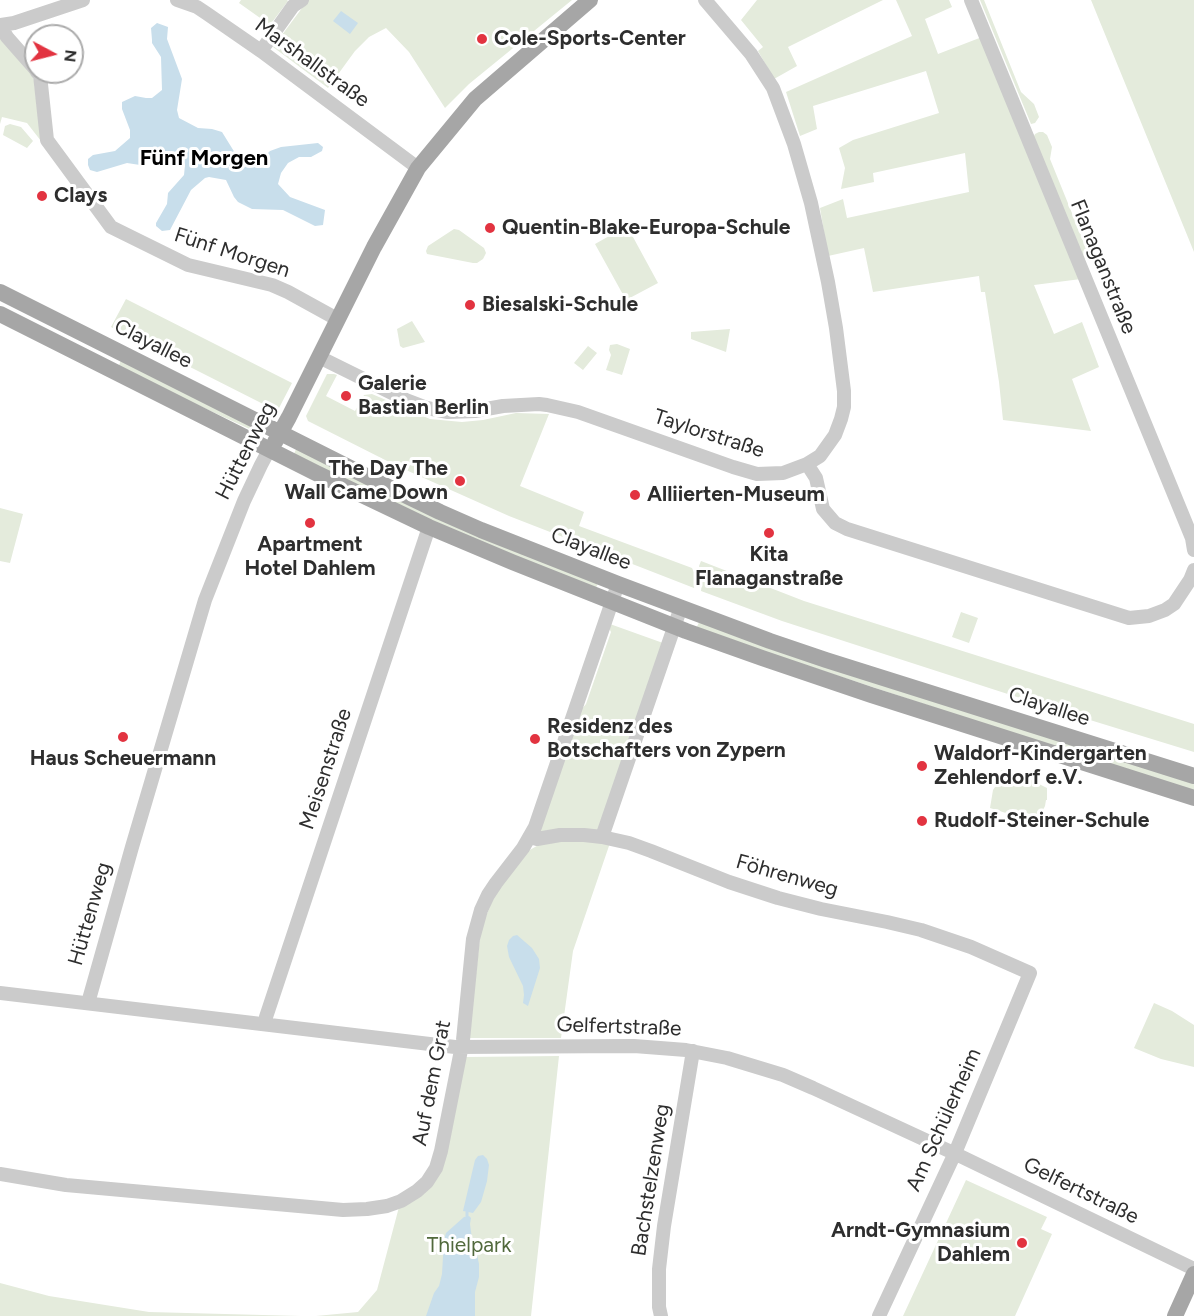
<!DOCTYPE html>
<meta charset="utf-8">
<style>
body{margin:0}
#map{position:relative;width:1194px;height:1316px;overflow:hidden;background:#fff;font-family:Figtree,sans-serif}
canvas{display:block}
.north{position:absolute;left:24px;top:24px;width:60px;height:60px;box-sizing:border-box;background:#fff;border:2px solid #ababab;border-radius:50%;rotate:97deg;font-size:16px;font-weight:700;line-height:24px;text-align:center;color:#2e2e2e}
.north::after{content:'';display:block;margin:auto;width:21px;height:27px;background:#e23340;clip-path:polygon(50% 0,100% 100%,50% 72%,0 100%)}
</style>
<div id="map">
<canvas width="1194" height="1316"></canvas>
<div class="north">N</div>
</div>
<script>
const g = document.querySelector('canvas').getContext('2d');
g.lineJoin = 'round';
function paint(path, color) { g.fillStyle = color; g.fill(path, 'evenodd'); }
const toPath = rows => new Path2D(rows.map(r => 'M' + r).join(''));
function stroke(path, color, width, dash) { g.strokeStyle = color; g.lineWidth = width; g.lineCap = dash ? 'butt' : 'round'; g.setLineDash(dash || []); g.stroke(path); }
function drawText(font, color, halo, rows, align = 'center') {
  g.font = font + ' Figtree,sans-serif'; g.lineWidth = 6; g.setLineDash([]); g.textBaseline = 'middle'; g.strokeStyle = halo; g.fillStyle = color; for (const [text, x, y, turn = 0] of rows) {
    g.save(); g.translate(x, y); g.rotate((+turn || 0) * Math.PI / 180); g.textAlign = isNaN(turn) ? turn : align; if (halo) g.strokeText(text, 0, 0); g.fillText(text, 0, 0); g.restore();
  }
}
paint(toPath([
 [241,0,287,0,288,1,270,25,239,3],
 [308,0,572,0,469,84,445,108,409,52,386,28,369,37,355,51,328,88,273,47],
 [757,0,883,0,788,47,797,66,774,79,758,51,763,47,741,20],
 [896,0,949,0,952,7,925,19,938,54,982,37,1081,279,1034,285,1054,334,1082,322,1099,367,1072,379,1091,431,1003,420,999,382,985,292,981,292,979,276,873,292,864,248,828,256,820,208,843,199,847,218,969,192,965,153,873,173,874,182,841,189,845,168,839,148,853,140,939,113,926,71,813,106,817,129,800,136,786,92,912,36],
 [980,0,984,0,1021,92,1034,104,1039,117,1035,123,1031,124],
 [1091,0,1194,0,1194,252],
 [0,37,33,73,41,141,27,123,2,117,0,124],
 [10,124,21,127,33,141,27,148,3,135,5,126],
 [1039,132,1043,132,1047,135,1052,147,1050,159,1089,255,1086,259,1083,258,1033,138,1035,134],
 [627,226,658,283,626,300,595,244],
 [454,229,459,230,484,248,486,253,483,259,477,263,473,263,427,254,426,251,428,246],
 [126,299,292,383,279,408,273,409,111,327],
 [412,321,425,342,403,348,400,346,397,329],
 [730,329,726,352,691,339,691,332],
 [617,344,630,349,622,375,606,370,611,355,609,350,610,345],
 [588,346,597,353,583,370,574,363],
 [121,360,258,428,256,432,118,368],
 [327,374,334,374,337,375,326,396,355,411,364,395,372,394,430,419,462,422,483,420,516,413,549,414,520,486,584,512,579,526,692,568,697,579,694,588,509,516,397,466,308,421,306,416],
 [297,447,599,581,595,590,518,561,293,456],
 [0,508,23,514,10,563,0,561],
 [701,561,804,601,1194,724,1194,752,1051,708,782,621,701,591,702,582,699,566],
 [961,612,978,618,969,643,952,637],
 [700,620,1091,748,1088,758,696,629],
 [610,624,663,643,598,832,539,833,581,710,586,704,611,632,609,628],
 [1098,751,1194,781,1194,792,1095,761],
 [1001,770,1023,776,1047,788,1047,800,1046,800,1045,806,1039,818,1013,810,1009,814,990,808,993,790,997,784,992,780,993,775,994,773,999,775],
 [559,840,610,843,573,951,561,1038,469,1038,481,928,496,892,528,851,542,843],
 [1154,1003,1172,1011,1194,1025,1194,1067,1161,1059,1134,1048],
 [559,1056,531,1316,316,1316,358,1312,377,1290,399,1207,425,1193,465,1057],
 [966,1180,1047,1217,1041,1229,1052,1234,1015,1316,903,1316],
 [0,1283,49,1296,149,1312,301,1316,0,1316]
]), '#e4ebdc');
paint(toPath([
 [341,11,358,23,350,34,333,21],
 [157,23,168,27,167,39,182,79,177,110,179,118,198,128,212,129,222,132,235,153,265,156,270,151,281,147,318,143,323,147,322,151,311,157,299,157,288,163,281,173,278,184,290,197,325,210,323,225,315,226,283,210,252,209,238,202,234,197,226,180,209,177,205,178,191,190,170,230,162,231,156,226,156,223,167,204,168,193,184,175,185,165,183,160,163,150,158,150,153,152,140,165,127,163,97,172,90,170,88,165,88,159,93,155,115,151,130,138,130,130,122,109,122,102,135,96,146,98,152,98,162,90,161,57,152,43,152,40,151,28],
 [517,935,532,948,539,959,540,968,528,1006,523,1003,524,995,523,986,509,957,507,946,509,940,513,936],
 [483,1155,487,1159,489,1165,487,1181,481,1202,473,1213,463,1211,475,1160,478,1156],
 [469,1216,471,1218,470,1224,472,1239,476,1250,479,1264,479,1277,475,1292,475,1316,426,1316,434,1293,439,1286,442,1274,444,1240,446,1233,464,1217]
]), '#c8deeb');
stroke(toPath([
 [467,1216,467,1212]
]), '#c8deeb', 3);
stroke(toPath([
 [177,0,197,7,206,13,261,51,418,168],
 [971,0,1192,538,1194,550],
 [0,25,14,23,83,0],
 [0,25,7,37,36,70],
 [261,51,293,6,302,0],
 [37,72,40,75,47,140,111,227,188,265,272,285,288,292,337,319],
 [319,357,406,400,427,408,448,412,475,411,503,406,539,404,547,405,578,412,733,467,757,474,783,473,807,464,820,456,835,435,841,419,844,407,844,391,836,328,828,282,811,203,794,144,773,88,751,54,705,0],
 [807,464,816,478,823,509,835,523,847,529,1129,618,1149,616,1165,610,1174,604,1190,580,1194,570],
 [530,837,537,839,560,835,584,835,602,837,629,843,651,851,729,882,778,898,821,909,887,922,921,930,971,947,1030,973,955,1153,879,1316],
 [602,837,681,607],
 [0,993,455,1047,634,1046,686,1050,727,1058,783,1075,813,1088,960,1156,1194,1269],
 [88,1003,132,847,205,600,244,501,261,465,269,450],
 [265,1024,266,1017,429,527],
 [0,1174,66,1185,343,1210,367,1209,387,1206,401,1201,417,1191,427,1182,436,1168,441,1151,463,1040,473,939,481,910,488,895,496,883,523,848,535,827,618,584],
 [661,1316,659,1307,659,1269,664,1226,693,1051]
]), '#cbcbcb', 14);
stroke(toPath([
 [0,292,378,482,440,512,481,530,618,584,770,641,826,660,1194,776],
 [0,314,316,473,429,527,512,562,686,631,762,658,871,695,1194,798],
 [275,442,289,417,374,247,418,168,475,99,590,0],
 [1175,1316,1194,1274]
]), '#a6a6a6', 16);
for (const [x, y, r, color] of [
 [482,39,6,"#e23340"],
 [42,196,6,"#e23340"],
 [490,228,6,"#e23340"],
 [470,305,6,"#e23340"],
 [346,396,6,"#e23340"],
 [460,481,6,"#e23340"],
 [635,495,6,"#e23340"],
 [310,523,6,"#e23340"],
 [769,533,6,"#e23340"],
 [123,737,6,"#e23340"],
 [535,739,6,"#e23340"],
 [922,766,6,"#e23340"],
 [922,821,6,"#e23340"],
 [1022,1243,6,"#e23340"]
]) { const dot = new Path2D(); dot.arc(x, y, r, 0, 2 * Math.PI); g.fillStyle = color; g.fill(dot); stroke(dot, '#fff', 2); }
drawText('bold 21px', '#2e2e2e', '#fff', [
 ["Cole-Sports-Center",494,39],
 ["Clays",54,196],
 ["Quentin-Blake-Europa-Schule",502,228],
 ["Biesalski-Schule",482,305],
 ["Galerie",358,384],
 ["Bastian Berlin",358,408],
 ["The Day The",448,469,"right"],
 ["Wall Came Down",448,493,"right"],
 ["Alliierten-Museum",647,495],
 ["Apartment",310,545,"center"],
 ["Hotel Dahlem",310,569,"center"],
 ["Kita",769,555,"center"],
 ["Flanaganstraße",769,579,"center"],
 ["Residenz des",547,727],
 ["Botschafters von Zypern",547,751],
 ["Waldorf-Kindergarten",934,754],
 ["Zehlendorf e.V.",934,778],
 ["Haus Scheuermann",123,759,"center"],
 ["Rudolf-Steiner-Schule",934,821],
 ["Arndt-Gymnasium",1010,1231,"right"],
 ["Dahlem",1010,1255,"right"]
], 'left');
drawText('21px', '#2e2e2e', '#fff', [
 ["Marshallstraße",312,63,36],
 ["Fünf Morgen",232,253,18],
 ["Flanaganstraße",1103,267,68],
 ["Clayallee",153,344,27],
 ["Taylorstraße",709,434,18],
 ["Hüttenweg",246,451,-63],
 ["Clayallee",591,549,21],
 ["Clayallee",1049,707,18],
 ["Meisenstraße",326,769,-72],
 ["Föhrenweg",787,876,16],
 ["Hüttenweg",90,914,-74],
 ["Gelfertstraße",619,1027,2],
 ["Auf dem Grat",432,1083,-79],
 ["Am Schülerheim",944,1120,-66],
 ["Bachstelzenweg",651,1180,-81],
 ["Gelfertstraße",1081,1191,26]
]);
drawText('21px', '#51693c', '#fff', [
 ["Thielpark",469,1246]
]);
drawText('bold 22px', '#000', '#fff', [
 ["Fünf Morgen",204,159]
]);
</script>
